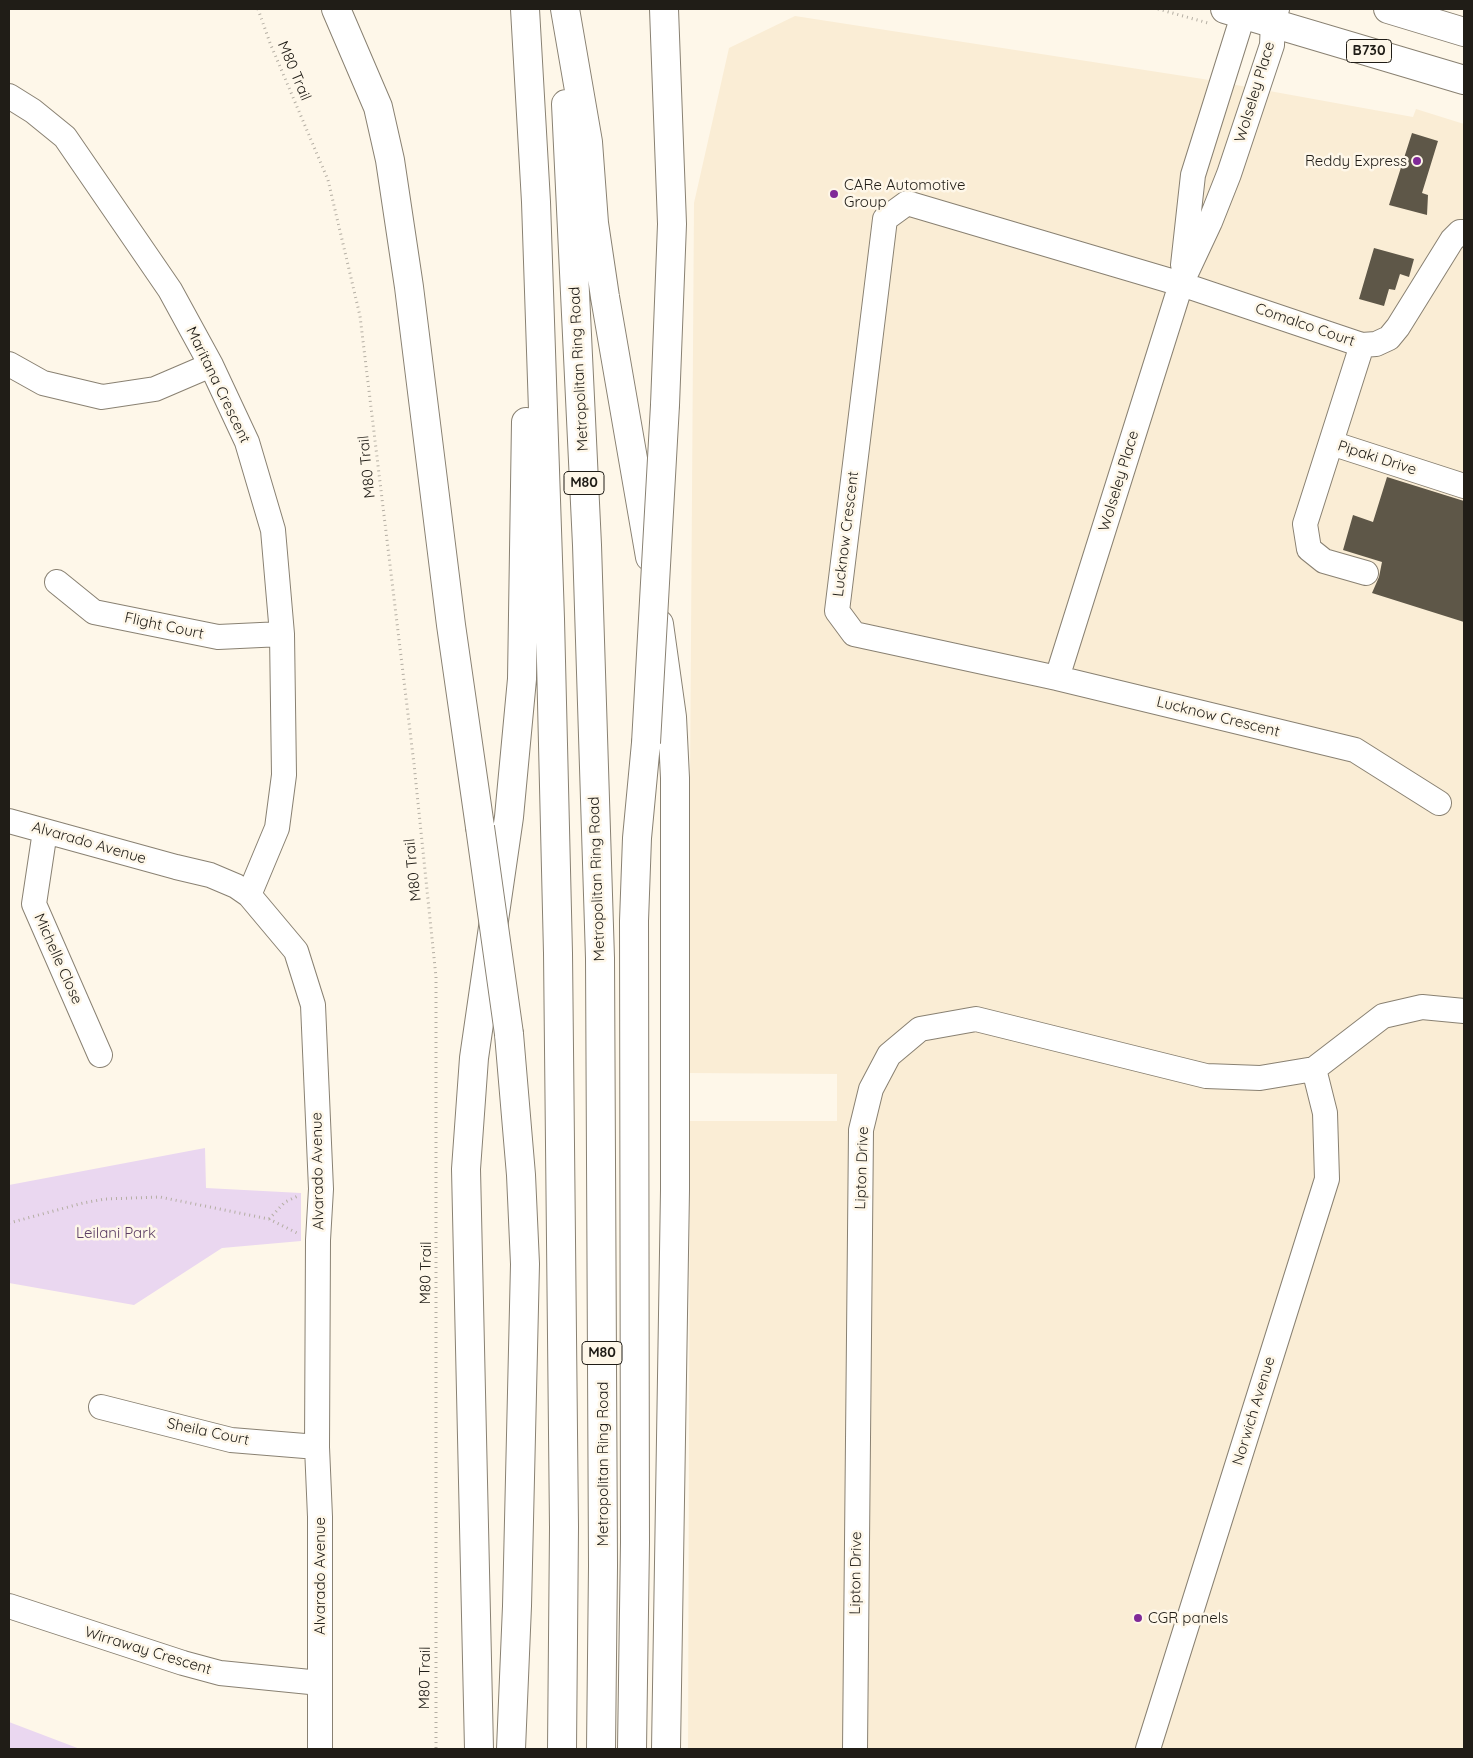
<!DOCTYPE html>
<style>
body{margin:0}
#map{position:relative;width:1473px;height:1758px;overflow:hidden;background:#fef7e9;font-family:Quicksand,sans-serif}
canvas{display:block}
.frame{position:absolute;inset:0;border:10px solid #201d17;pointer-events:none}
</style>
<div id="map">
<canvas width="1473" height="1758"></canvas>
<div class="frame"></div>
</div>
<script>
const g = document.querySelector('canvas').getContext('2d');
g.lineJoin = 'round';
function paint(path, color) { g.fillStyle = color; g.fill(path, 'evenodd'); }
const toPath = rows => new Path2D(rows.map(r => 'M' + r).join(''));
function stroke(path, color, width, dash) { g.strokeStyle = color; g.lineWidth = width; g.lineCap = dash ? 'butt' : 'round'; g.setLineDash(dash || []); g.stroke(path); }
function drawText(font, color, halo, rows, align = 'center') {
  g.font = font + ' Quicksand,sans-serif'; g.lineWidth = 5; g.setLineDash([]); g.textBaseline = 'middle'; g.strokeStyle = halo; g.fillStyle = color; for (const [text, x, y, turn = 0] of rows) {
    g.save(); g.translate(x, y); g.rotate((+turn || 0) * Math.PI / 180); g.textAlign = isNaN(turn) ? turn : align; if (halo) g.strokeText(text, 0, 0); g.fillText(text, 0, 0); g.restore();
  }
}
paint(toPath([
 [795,16,1203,79,1413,117,1416,109,1464,124,1464,1749,688,1749,690,1121,837,1121,837,1074,688,1073,694,203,729,48]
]), '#faedd5');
paint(toPath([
 [205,1148,206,1188,301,1193,301,1241,222,1248,134,1305,9,1283,9,1185],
 [9,1722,80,1749,9,1749]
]), '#ead7f0');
paint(toPath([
 [1412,133,1438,141,1422,193,1428,195,1427,215,1389,205],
 [1374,248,1414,259,1409,277,1400,274,1395,290,1389,289,1384,306,1359,299],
 [1387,477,1464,501,1464,622,1372,593,1379,577,1382,562,1343,550,1353,515,1373,522]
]), '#5e5748');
const minor = toPath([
 [9,96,33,111,65,137,170,290,211,365,247,442,273,530,282,634,284,775,277,828,249,895],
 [1183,265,1193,175,1245,9],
 [1362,345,1305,524,1309,549,1324,561,1366,573],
 [9,364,43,383,102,397,155,389,211,365],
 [1331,443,1464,486],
 [57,582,94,612,218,637,282,634],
 [1057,678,1181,284,1210,222,1229,174,1272,45,1273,22,1277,9],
 [1439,803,1355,750,1057,678,854,634,837,611,885,219,907,203,1181,284,1362,345,1376,344,1389,338,1398,327,1452,240,1460,232,1464,232],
 [9,821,176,867,210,875,236,886,249,895,296,951,313,1005,321,1189,318,1240,317,1447,320,1517,320,1749],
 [45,831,34,904,100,1055],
 [101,1407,231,1440,317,1447],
 [9,1606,183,1663,220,1673,320,1683],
 [855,1749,861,1130,871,1089,889,1055,920,1029,976,1019,1206,1076,1260,1078,1314,1069,1383,1016,1422,1007,1464,1011],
 [1148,1749,1327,1179,1325,1113,1314,1069]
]);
const major = toPath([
 [1225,9,1464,80],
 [1388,9,1464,32]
]);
const highway = toPath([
 [336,9,378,107,390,160,409,287,451,625,480,827],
 [525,9,536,202,550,619,558,953,564,1527,562,1749],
 [565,9,588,142,594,223,605,297,650,557],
 [664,9,672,224,665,405],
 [566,104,587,545,600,958,603,1566,601,1749],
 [659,624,672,717,675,778,675,1190,666,1749],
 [509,1034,521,1175,525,1264,517,1606,511,1749],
 [479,1749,466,1169,474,1058,509,817,522,679,526,422],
 [632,1749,635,1542,634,921,637,838,646,743]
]);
stroke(minor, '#898172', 26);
stroke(major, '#898172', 30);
stroke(highway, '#898172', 30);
stroke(toPath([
 [258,9,270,43,328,180,360,316,414,764,436,977,436,1749],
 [1158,9,1208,23],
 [269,1219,285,1202,300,1195],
 [9,1223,83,1203,105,1199,160,1197,269,1219,299,1234]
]), '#b4aea3', 3, [1, 4]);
stroke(minor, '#fff', 24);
stroke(major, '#fff', 28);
stroke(highway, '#fff', 28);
const highwayBridge = toPath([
 [646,743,665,405],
 [480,827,509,1034]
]);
stroke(highwayBridge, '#898172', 30, []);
stroke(highwayBridge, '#fff', 28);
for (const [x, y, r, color] of [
 [1417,161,5,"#802a98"],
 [834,194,5,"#802a98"],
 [1138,1618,5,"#802a98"]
]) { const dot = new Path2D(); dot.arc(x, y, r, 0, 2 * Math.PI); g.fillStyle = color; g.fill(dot); stroke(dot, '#fef7e9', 2); }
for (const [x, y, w] of [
 [1369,51,45],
 [584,483,40],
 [602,1353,40]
]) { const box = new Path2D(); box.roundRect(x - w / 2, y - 11.5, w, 23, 4); g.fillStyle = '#fef7e9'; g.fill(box); stroke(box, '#201d17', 1); }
drawText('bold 14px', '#201d17', null, [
 ["B730",1369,51],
 ["M80",584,483],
 ["M80",602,1353]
]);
drawText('15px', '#201d17', '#fef7e9', [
 ["M80 Trail",294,71,67],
 ["Wolseley Place",1255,92,-73],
 ["Comalco Court",1305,325,19],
 ["Metropolitan Ring Road",579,369,-93],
 ["Maritana Crescent",218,385,64],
 ["Pipaki Drive",1377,458,18],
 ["M80 Trail",367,467,-96],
 ["Wolseley Place",1119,481,-73],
 ["Lucknow Crescent",846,534,-83],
 ["Flight Court",164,626,12],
 ["Lucknow Crescent",1218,717,14],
 ["Alvarado Avenue",89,843,16],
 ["M80 Trail",413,870,-96],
 ["Metropolitan Ring Road",597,879,-92],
 ["Michelle Close",58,959,66],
 ["Lipton Drive",862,1168,-88],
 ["Alvarado Avenue",318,1171,-91],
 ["M80 Trail",426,1273,-89],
 ["Norwich Avenue",1254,1411,-73],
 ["Sheila Court",208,1432,12],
 ["Metropolitan Ring Road",603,1464,-90],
 ["Lipton Drive",856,1573,-89],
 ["Alvarado Avenue",320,1576,-90],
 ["Wirraway Crescent",148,1651,17],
 ["M80 Trail",425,1678,-89]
]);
drawText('15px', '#201d17', '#fef7e9', [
 ["Reddy Express",1407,161,"right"],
 ["CARe Automotive",844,185],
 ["Group",844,202],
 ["CGR panels",1148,1618]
], 'left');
drawText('15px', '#5a3c63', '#fef7e9', [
 ["Leilani Park",116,1233]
]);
</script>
